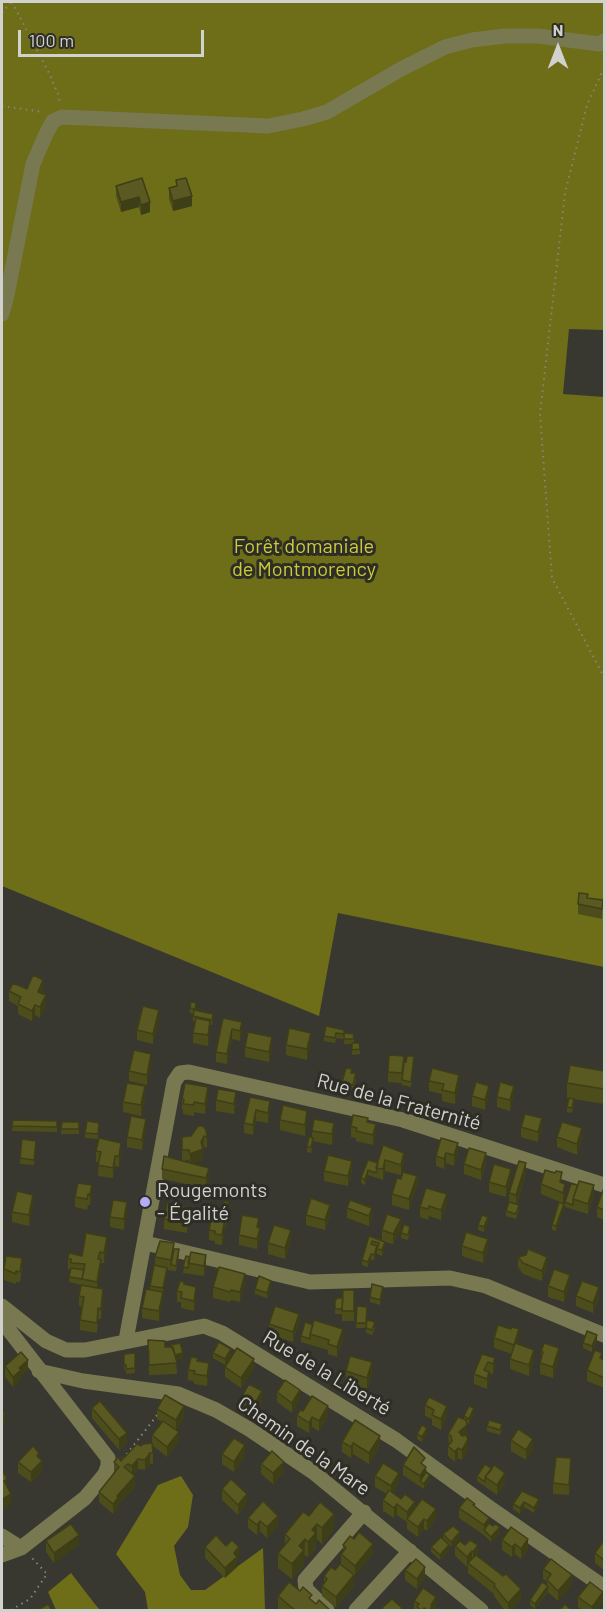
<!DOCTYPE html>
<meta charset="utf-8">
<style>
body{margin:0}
#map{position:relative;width:606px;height:1612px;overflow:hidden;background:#383831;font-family:Barlow,sans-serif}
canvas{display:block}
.frame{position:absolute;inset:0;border:3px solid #d1d1cd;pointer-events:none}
.north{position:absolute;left:528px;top:18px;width:60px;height:60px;-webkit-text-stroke:4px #2e2e27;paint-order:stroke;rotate:0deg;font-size:16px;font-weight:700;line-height:24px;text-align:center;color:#d1d1cd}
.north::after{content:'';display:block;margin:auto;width:21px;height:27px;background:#d1d1cd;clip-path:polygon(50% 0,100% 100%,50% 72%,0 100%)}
.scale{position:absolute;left:18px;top:30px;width:186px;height:27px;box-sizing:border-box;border:3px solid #d1d1cd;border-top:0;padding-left:8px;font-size:18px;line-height:21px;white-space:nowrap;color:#d1d1cd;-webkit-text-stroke:4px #2e2e27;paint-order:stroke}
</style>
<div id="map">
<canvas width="606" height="1612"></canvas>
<div class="frame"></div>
<div class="north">N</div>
<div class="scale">100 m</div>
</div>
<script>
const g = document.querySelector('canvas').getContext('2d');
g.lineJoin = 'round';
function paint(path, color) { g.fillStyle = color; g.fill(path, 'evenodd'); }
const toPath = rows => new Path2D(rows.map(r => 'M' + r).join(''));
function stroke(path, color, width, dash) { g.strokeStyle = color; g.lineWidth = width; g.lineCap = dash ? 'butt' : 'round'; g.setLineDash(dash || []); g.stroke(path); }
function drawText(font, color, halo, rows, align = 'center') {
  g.font = font + ' Barlow,sans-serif'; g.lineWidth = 6; g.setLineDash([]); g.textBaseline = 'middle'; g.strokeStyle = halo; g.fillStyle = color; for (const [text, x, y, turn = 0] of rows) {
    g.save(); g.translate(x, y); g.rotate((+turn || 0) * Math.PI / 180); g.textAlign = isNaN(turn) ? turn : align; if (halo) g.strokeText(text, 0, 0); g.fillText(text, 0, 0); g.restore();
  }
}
paint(toPath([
 [2,2,604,2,604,330,569,329,563,394,604,397,604,967,338,913,319,1016,2,886],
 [181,1476,193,1495,188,1527,174,1546,180,1575,191,1590,205,1590,263,1548,265,1610,148,1610,145,1592,116,1554,158,1485],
 [71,1573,94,1603,100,1610,56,1610,48,1592]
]), '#6e6d18');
stroke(toPath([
 [12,2,49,73,58,94,60,103],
 [2,13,11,2],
 [604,68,587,105,565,193,540,414,552,578,604,677],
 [2,106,43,112],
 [123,1459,158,1414],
 [11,1610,30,1599,47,1574,32,1558]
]), '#868681', 2, [1.5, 4.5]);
stroke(toPath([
 [2,314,7,295,33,164,46,134,53,121,62,117,268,126,303,119,327,112,401,69,445,47,472,40,505,36,538,36,599,44,604,41],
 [145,1243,310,1282,450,1278,486,1286,604,1335],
 [2,1306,46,1341,66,1350,85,1350,204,1326,222,1333,396,1440,490,1508,604,1587],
 [2,1321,108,1458,108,1466,105,1474,85,1498,21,1548,2,1555],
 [126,1340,174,1082,180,1073,189,1072,403,1120,604,1185],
 [39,1371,83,1381,178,1394,216,1410,249,1429,313,1472,481,1610],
 [2,1536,21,1548],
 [327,1610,306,1589,305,1580,364,1512],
 [356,1610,410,1551]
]), '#787951', 15);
paint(toPath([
 [142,178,150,212,141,215,139,207,121,212,116,196,116,186],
 [176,180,192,206,173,211,169,199,169,188,176,186],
 [588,898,603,900,602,919,578,914,578,904],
 [27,989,43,991,42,993,46,1005,40,1018,35,1015,32,1021,18,1014,18,1006,9,1001,9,991],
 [190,1008,196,1008,195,1010,213,1019,212,1025,210,1025,210,1031,208,1046,193,1043,193,1033,196,1022,193,1021,193,1014,190,1013],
 [223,1018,242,1032,240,1041,232,1039,227,1064,216,1062,216,1052],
 [159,1020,153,1044,137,1040,137,1030],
 [326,1026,344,1033,354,1034,354,1043,359,1043,360,1054,352,1055,352,1044,344,1044,344,1039,336,1038,335,1043,324,1041,324,1036],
 [311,1043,307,1060,286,1055,286,1045],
 [245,1047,272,1047,269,1062,245,1057],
 [414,1061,411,1087,402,1085,402,1083,388,1082,388,1072],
 [151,1064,147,1085,129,1081,129,1071],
 [604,1071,604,1104,574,1099,574,1104,572,1113,567,1112,567,1107,569,1098,567,1098,567,1083],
 [351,1073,356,1079,353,1090,349,1089,349,1091,343,1090,342,1082],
 [429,1081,459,1085,455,1104,442,1101,442,1094,429,1091],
 [472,1096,489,1096,485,1110,472,1106],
 [514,1096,510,1111,497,1107,497,1097],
 [145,1097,141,1116,123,1112,123,1102],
 [208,1097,205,1114,194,1112,194,1116,183,1114,183,1110,182,1109,182,1099],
 [250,1097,270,1112,268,1123,256,1121,253,1135,244,1133,244,1123],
 [216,1100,236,1103,234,1114,216,1111],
 [414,1105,413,1113,408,1112,408,1107],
 [13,1120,57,1121,57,1132,12,1131],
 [280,1120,307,1121,305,1136,280,1130],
 [62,1122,79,1122,79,1134,61,1134],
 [368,1122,376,1134,373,1145,356,1141,356,1138,351,1137,351,1126],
 [203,1126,207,1138,207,1148,204,1146,203,1149,203,1160,192,1163,209,1178,206,1188,162,1179,162,1169,190,1163,189,1160,182,1161,182,1137,191,1136],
 [521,1127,542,1128,538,1142,521,1137],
 [99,1128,98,1139,85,1138,85,1133],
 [146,1129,142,1150,127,1147,127,1137],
 [312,1131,334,1133,332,1145,313,1141,311,1153,307,1152,307,1147,312,1138],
 [557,1137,582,1138,577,1155,557,1147],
 [441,1138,458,1153,454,1166,446,1163,444,1169,436,1166,436,1156],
 [383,1145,404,1163,401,1175,385,1171,383,1180,368,1175,365,1185,361,1183,361,1178,368,1160,378,1163],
 [36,1146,34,1165,20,1164,20,1158],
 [604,1150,604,1164,603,1164,603,1153],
 [96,1151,121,1153,119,1167,115,1166,113,1178,98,1176,99,1162,96,1162],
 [464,1164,486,1164,481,1180,464,1174],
 [324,1171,352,1171,348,1186,324,1181],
 [526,1173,517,1204,519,1210,516,1219,506,1216,506,1211,509,1203,509,1193],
 [401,1179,419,1181,409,1210,392,1205,392,1194],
 [511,1180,506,1197,489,1192,489,1182],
 [78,1183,92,1196,90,1205,88,1205,87,1210,75,1207,75,1197],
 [562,1183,565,1194,563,1203,541,1194,541,1184],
 [571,1184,594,1195,588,1214,565,1207,565,1202],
 [604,1190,604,1220,597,1217,597,1207],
 [350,1200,372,1218,369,1226,347,1218,347,1208],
 [447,1204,441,1220,429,1216,428,1220,420,1217,420,1207],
 [33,1205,29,1226,12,1222,12,1212],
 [229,1207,222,1245,215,1244,215,1241,209,1240,209,1230,221,1218],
 [564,1209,556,1231,552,1230,552,1225],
 [127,1213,124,1230,110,1227,110,1217],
 [306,1215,330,1215,325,1230,306,1225],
 [189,1217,187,1233,164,1229,164,1219],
 [488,1222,484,1232,478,1230,478,1225],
 [259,1228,260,1238,257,1249,239,1245,239,1235],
 [401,1229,393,1244,385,1242,385,1247,382,1256,377,1254,377,1248,377,1252,374,1260,371,1260,368,1267,362,1265,362,1260,369,1236,382,1240,382,1230],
 [410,1232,408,1240,401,1238,401,1233],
 [291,1240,285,1259,268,1254,268,1243],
 [462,1246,488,1249,483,1263,462,1256],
 [107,1248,104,1263,101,1263,101,1270,97,1288,103,1299,101,1319,98,1319,97,1333,80,1330,80,1320,82,1307,79,1306,79,1296,82,1285,69,1282,70,1270,68,1269,68,1259,82,1256],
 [179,1255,176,1271,167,1270,159,1321,142,1318,142,1308,150,1290,150,1286,155,1266,155,1257],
 [186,1256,206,1265,204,1276,183,1273],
 [518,1257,547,1267,542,1281,523,1274,518,1267],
 [22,1268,20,1282,16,1282,16,1284,4,1280,4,1269],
 [184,1284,196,1297,194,1311,181,1308,181,1302,177,1302,177,1291],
 [245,1284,240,1302,231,1300,230,1302,213,1298,213,1287],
 [271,1286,267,1298,255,1294,255,1289],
 [548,1286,570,1286,564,1302,548,1297],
 [354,1290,354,1321,342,1321,342,1314,335,1314,335,1301,343,1298],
 [383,1292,380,1305,370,1302,370,1297],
 [576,1296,599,1298,593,1313,576,1306],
 [604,1298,604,1313,603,1312,603,1302],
 [357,1306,367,1307,366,1328,356,1328],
 [300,1319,293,1342,269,1334,269,1324],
 [367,1320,375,1328,372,1335,366,1333],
 [305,1322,343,1339,337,1357,328,1354,328,1350,301,1342,301,1336],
 [494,1338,519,1339,517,1344,534,1360,529,1376,510,1369,510,1359,512,1354,494,1348],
 [148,1340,165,1347,171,1347,171,1345,183,1358,176,1360,177,1374,149,1375],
 [597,1340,592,1352,583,1348,583,1343],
 [541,1352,559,1358,553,1378,540,1374,540,1363,541,1358],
 [135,1353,135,1373,126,1374,126,1370,124,1370,124,1354],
 [213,1353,231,1354,225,1365,213,1358],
 [482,1354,495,1358,495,1369,493,1374,489,1373,489,1382,487,1389,474,1384,474,1374],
 [602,1360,604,1360,604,1388,587,1381,587,1370],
 [198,1361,209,1374,207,1386,194,1384,194,1381,188,1380,188,1370],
 [5,1366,28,1370,21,1376,21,1380,13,1387,5,1377],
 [225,1367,254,1369,241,1388,225,1377],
 [346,1371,372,1373,367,1389,346,1382],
 [277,1392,300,1400,292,1413,277,1402],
 [241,1398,262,1402,254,1415,241,1408],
 [425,1405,447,1416,441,1430,432,1425,432,1419,425,1416],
 [92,1408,127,1443,119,1450,92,1418],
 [157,1409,184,1417,176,1430,179,1442,167,1457,152,1445,152,1435,163,1422,157,1419],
 [303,1411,328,1416,319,1431,312,1427,309,1433,297,1426,297,1415],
 [474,1413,469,1424,467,1423,466,1435,468,1450,462,1460,458,1458,455,1462,448,1456,448,1446,449,1444,448,1434,464,1419,464,1416],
 [487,1426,502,1429,500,1435,487,1431],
 [417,1434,427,1434,422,1442,417,1439],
 [511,1440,533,1449,526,1460,511,1451],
 [342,1442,380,1446,369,1464,353,1454,351,1458,342,1452],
 [141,1446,153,1453,153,1464,150,1464,145,1470,138,1469,133,1475,135,1487,118,1504,118,1508,113,1514,99,1502,99,1492,114,1473,114,1462,121,1461],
 [222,1454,245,1456,234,1472,222,1464],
 [39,1458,42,1471,31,1482,18,1473,18,1462],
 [261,1464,284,1472,273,1484,261,1474],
 [485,1464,505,1483,497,1495,477,1481,477,1476],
 [403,1465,425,1466,430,1480,424,1489,403,1475],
 [571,1469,569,1495,553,1494,553,1483],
 [2,1470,7,1486,11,1504,3,1509,2,1506],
 [375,1476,399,1483,393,1493,415,1508,436,1519,427,1531,424,1529,418,1537,407,1529,407,1522,397,1515,394,1518,383,1511,383,1500,387,1494,375,1487],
 [222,1489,247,1504,238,1515,222,1500],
 [522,1491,539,1504,534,1513,524,1507,520,1514,513,1509,513,1504],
 [475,1507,489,1523,500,1533,491,1542,484,1535,459,1518,459,1508],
 [309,1516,334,1529,322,1544,317,1539,316,1541,316,1549,308,1557,304,1555,304,1565,292,1579,278,1568,278,1553,285,1545,285,1534],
 [248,1518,278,1526,267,1538,260,1531,257,1535,248,1528],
 [443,1534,460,1537,451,1547,449,1545,449,1550,440,1560,431,1552,431,1547,443,1539],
 [502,1540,528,1550,521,1559,515,1554,512,1557,502,1550],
 [604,1540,604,1570,595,1563,595,1553],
 [46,1541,79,1545,54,1563,46,1552],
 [460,1541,478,1556,477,1556,521,1599,511,1611,505,1611,494,1596,494,1594,468,1573,468,1566,467,1567,455,1556,455,1546],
 [343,1545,373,1554,354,1576,354,1586,336,1608,322,1596,322,1586,324,1583,324,1576,335,1570,341,1564,341,1554,343,1552],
 [205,1547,239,1557,237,1560,237,1567,225,1578,205,1558],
 [543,1569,572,1585,558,1601,548,1592,535,1609,530,1605,530,1600,547,1585,547,1582,543,1579],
 [405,1570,425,1577,417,1589,405,1580],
 [278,1596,312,1601,316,1604,331,1611,278,1611],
 [578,1597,603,1602,597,1611,583,1611,578,1607],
 [414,1601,436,1608,434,1611,414,1611]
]), '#4d4d1c');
paint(toPath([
 [192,196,192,206,173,211,173,201],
 [139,197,139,207,121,212,121,202],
 [150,202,150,212,141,215,141,205],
 [43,980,43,991,38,1002,38,992],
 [46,995,46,1005,40,1018,40,1007],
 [35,1005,35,1015,32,1021,32,1011],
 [159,1010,159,1020,153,1044,153,1034],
 [210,1021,210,1031,208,1046,208,1035],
 [242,1022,242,1032,240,1041,240,1031],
 [232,1029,232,1039,227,1064,227,1054],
 [311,1033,311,1043,307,1060,307,1049],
 [272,1037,272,1047,269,1062,269,1052],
 [151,1054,151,1064,147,1085,147,1075],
 [459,1075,459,1085,455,1104,455,1093],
 [145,1086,145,1097,141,1116,141,1105],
 [489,1086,489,1096,485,1110,485,1100],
 [514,1086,514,1096,510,1111,510,1100],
 [208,1087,208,1097,205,1114,205,1104],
 [236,1092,236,1103,234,1114,234,1104],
 [270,1101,270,1112,268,1123,268,1113],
 [256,1110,256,1121,253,1135,253,1125],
 [307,1111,307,1121,305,1136,305,1125],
 [542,1118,542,1128,538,1142,538,1132],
 [146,1119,146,1129,142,1150,142,1140],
 [334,1123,334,1133,332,1145,332,1134],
 [376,1124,376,1134,373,1145,373,1135],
 [582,1128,582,1138,577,1155,577,1144],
 [204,1136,203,1160,190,1164,190,1154,201,1142],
 [121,1143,121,1153,119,1167,119,1156],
 [458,1143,458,1153,454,1166,454,1155],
 [404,1153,404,1163,401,1175,401,1165],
 [446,1153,446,1163,444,1169,444,1159],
 [486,1153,486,1164,481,1180,481,1170],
 [115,1156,115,1166,113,1178,113,1168],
 [385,1160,385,1171,383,1180,383,1169],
 [352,1161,352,1171,348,1186,348,1176],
 [526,1163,526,1173,516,1205,516,1195],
 [209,1168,209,1178,206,1188,206,1178],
 [511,1169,511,1180,506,1197,506,1187],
 [368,1170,368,1175,365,1185,365,1180],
 [417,1176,419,1176,419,1181,409,1210,409,1199],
 [565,1184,565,1194,563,1203,563,1193],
 [92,1185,92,1196,90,1205,90,1195],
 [594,1185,594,1195,588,1214,588,1204],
 [447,1194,447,1204,441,1220,441,1210],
 [33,1195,33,1205,29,1226,29,1215],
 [127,1202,127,1213,124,1230,124,1219],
 [564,1204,564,1209,556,1231,556,1226],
 [330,1205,330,1215,325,1230,325,1220],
 [189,1207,189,1217,187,1233,187,1223],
 [372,1208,372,1218,369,1226,369,1216],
 [488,1217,488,1222,484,1232,484,1227],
 [225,1219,225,1229,222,1245,222,1235],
 [401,1219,401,1229,393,1244,393,1234],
 [260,1228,260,1238,257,1249,257,1239],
 [291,1230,291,1240,285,1259,285,1248],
 [107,1237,107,1248,104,1263,104,1253],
 [488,1239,488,1249,483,1263,483,1253],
 [385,1242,385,1247,382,1256,382,1250],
 [377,1246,377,1252,374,1260,374,1255],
 [371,1254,371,1260,368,1267,368,1262],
 [206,1255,206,1265,204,1276,204,1266],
 [547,1257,547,1267,542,1281,542,1271],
 [101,1259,101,1270,97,1293,97,1282],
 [167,1268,167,1275,163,1299,163,1288],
 [245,1274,245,1284,240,1302,240,1292],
 [570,1275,570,1286,564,1302,564,1292],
 [271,1281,271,1286,267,1298,267,1293],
 [196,1287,196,1297,194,1311,194,1301],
 [383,1287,383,1292,380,1305,380,1300],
 [599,1287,599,1298,593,1313,593,1303],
 [103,1289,103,1299,101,1319,101,1309],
 [163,1292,163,1302,159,1321,159,1311],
 [299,1314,300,1314,300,1319,293,1342,293,1332],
 [343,1329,343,1339,337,1357,337,1347],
 [519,1329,519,1339,514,1355,514,1345],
 [597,1335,597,1340,592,1352,592,1346],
 [559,1348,559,1358,553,1378,553,1367],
 [231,1349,231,1354,225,1365,225,1359],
 [534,1350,534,1360,529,1376,529,1365],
 [183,1353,183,1358,174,1360,174,1355],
 [495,1358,495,1369,493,1374,493,1364],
 [254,1359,254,1369,241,1388,241,1378],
 [4,1360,4,1370,2,1372,2,1362],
 [28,1360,28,1370,21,1376,21,1380,13,1387,13,1377,19,1368],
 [372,1362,372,1373,367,1389,367,1378],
 [209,1363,209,1374,207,1386,207,1376],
 [489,1372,489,1382,487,1389,487,1379],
 [300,1390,300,1400,292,1413,292,1403],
 [262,1391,262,1402,254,1415,254,1405],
 [184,1406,184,1417,176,1430,176,1420],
 [328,1406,328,1416,319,1431,319,1421],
 [447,1406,447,1416,441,1430,441,1419],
 [474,1408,474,1413,469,1424,469,1419],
 [5,1414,5,1424,2,1428,2,1418],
 [312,1417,312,1427,309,1433,309,1423],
 [467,1425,467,1435,459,1442,459,1432],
 [427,1428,427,1434,422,1442,422,1437],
 [179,1432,179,1442,167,1457,167,1447],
 [127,1433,127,1443,119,1450,119,1439],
 [380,1436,380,1446,369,1464,369,1453],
 [468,1439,468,1450,462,1460,462,1450],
 [533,1439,533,1449,526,1460,526,1450],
 [353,1443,353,1454,351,1458,351,1447],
 [245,1445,245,1456,234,1472,234,1462],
 [458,1448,458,1458,455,1462,455,1452],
 [39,1453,39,1463,42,1461,42,1471,31,1482,31,1472,37,1456],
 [150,1453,150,1464,145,1470,145,1460],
 [571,1458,571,1469,569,1495,569,1485],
 [138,1459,138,1469,132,1476,132,1466],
 [284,1462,284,1472,273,1484,273,1473],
 [426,1467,426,1477,420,1481,420,1487,420,1476],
 [399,1473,399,1483,391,1497,391,1486],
 [505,1473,505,1483,497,1495,497,1485],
 [430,1475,430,1480,424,1489,424,1484],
 [135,1476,135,1487,118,1504,118,1508,113,1514,113,1504,117,1496],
 [11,1494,11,1504,3,1509,3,1499],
 [247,1494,247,1504,238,1515,238,1505],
 [539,1499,539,1504,534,1513,534,1508],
 [415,1502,415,1512,407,1519,407,1512],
 [524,1502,524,1507,520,1514,520,1508],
 [397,1504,397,1515,394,1518,394,1508],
 [436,1509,436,1519,427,1531,427,1521],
 [334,1514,334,1529,322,1544,322,1528],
 [278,1516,278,1526,267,1538,267,1527],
 [489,1518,489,1528,484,1530,484,1525],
 [424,1519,424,1529,418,1537,418,1527],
 [260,1521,260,1531,257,1535,257,1525],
 [317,1524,317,1539,316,1541,316,1549,308,1557,308,1542,312,1530],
 [500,1527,500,1533,491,1542,491,1537],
 [460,1532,460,1537,451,1547,451,1542],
 [79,1535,79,1545,54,1563,54,1553],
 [305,1539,304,1565,292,1579,292,1564,299,1546],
 [528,1539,528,1550,521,1559,521,1549],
 [373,1544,373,1554,355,1576,355,1566],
 [515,1544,515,1554,512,1557,512,1547],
 [449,1545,449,1550,440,1560,440,1555],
 [478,1545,478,1556,473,1563,473,1552],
 [239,1547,239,1557,237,1560,237,1567,225,1578,225,1568,234,1553],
 [472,1551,472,1562,468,1563,468,1566,467,1567,467,1557],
 [425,1567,425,1577,417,1589,417,1579],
 [354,1575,354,1586,336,1608,336,1597],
 [572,1575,572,1585,558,1601,558,1591],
 [548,1586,548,1591,535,1609,535,1604],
 [521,1589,521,1599,511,1611,508,1611,508,1603],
 [603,1592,603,1602,597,1611,592,1611,592,1607],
 [436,1597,436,1608,434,1611,429,1611,431,1605]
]), '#3e3e17');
const building = toPath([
 [142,178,150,202,141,205,139,197,121,202,116,186,142,178],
 [186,178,192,196,173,201,169,188,177,186,176,180,186,178],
 [579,893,588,894,587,898,603,900,602,909,578,904,579,893],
 [33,975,43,980,38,992,46,995,40,1007,35,1005,32,1011,18,1004,21,997,9,991,13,983,27,989,33,975],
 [191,1002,196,1003,195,1009,190,1008,191,1002],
 [143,1006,159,1010,153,1034,137,1030,143,1006],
 [194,1010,213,1014,212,1020,193,1016,194,1010],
 [196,1018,210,1021,208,1035,193,1033,196,1018],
 [223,1018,242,1022,240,1031,232,1029,227,1054,216,1052,223,1018],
 [326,1026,344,1030,344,1033,354,1034,353,1039,344,1039,344,1034,336,1033,335,1038,324,1036,326,1026],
 [289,1028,311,1033,307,1049,286,1045,289,1028],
 [248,1032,272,1037,269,1052,245,1047,248,1032],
 [352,1043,359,1043,360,1049,352,1050,352,1043],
 [134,1050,151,1054,147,1075,129,1071,134,1050],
 [389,1055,404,1056,402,1073,388,1072,389,1055],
 [407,1056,414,1056,411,1082,402,1080,404,1062,406,1062,407,1056],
 [570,1065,604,1071,604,1089,567,1083,570,1065],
 [346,1068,352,1069,351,1073,356,1073,353,1085,349,1084,349,1086,343,1085,342,1082,346,1068],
 [432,1068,459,1075,455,1093,442,1090,444,1084,429,1081,432,1068],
 [476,1082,489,1086,485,1100,472,1096,476,1082],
 [500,1082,514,1086,510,1100,497,1097,500,1082],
 [127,1083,145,1086,141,1105,123,1102,127,1083],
 [185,1083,208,1087,205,1104,194,1102,194,1105,183,1104,184,1100,182,1099,185,1083],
 [218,1089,236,1092,234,1104,216,1100,218,1089],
 [250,1097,270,1101,268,1113,256,1110,253,1125,244,1123,250,1097],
 [409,1098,414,1100,413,1108,408,1107,409,1098],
 [569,1098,574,1099,572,1108,567,1107,569,1098],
 [283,1105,307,1111,305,1125,280,1120,283,1105],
 [525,1114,542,1118,538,1132,521,1127,525,1114],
 [353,1115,368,1118,367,1122,376,1124,373,1135,356,1131,357,1128,351,1126,353,1115],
 [131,1116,146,1119,142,1140,127,1137,131,1116],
 [314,1119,334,1123,332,1134,312,1131,314,1119],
 [13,1120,57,1121,57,1127,12,1126,13,1120],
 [87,1121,99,1123,98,1134,85,1133,87,1121],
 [62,1122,79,1122,79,1129,61,1129,62,1122],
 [562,1122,582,1128,577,1144,557,1137,562,1122],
 [198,1126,203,1126,206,1130,207,1138,204,1136,201,1142,203,1149,190,1154,189,1150,182,1150,182,1137,191,1136,198,1126],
 [309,1137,313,1138,311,1147,307,1147,309,1137],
 [99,1138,121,1143,119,1156,115,1156,113,1168,98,1165,101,1152,96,1151,99,1138],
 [441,1138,458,1143,454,1155,446,1153,444,1159,436,1156,441,1138],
 [22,1139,36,1141,34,1160,20,1158,22,1139],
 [383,1145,404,1153,401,1165,385,1160,383,1169,376,1168,383,1145],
 [469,1148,486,1153,481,1170,464,1164,469,1148],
 [328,1155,352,1161,348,1176,324,1171,328,1155],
 [164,1156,209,1168,206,1178,162,1169,164,1156],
 [368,1160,378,1163,376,1173,368,1170,365,1180,361,1178,368,1160],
 [519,1161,526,1163,516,1195,509,1193,519,1161],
 [494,1164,511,1169,506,1187,489,1182,494,1164],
 [545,1170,555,1173,556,1171,562,1172,560,1182,565,1184,563,1193,541,1184,545,1170],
 [403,1172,417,1176,409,1199,392,1194,397,1178,401,1179,403,1172],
 [579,1181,594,1185,588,1204,573,1199,579,1181],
 [78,1183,92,1185,90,1195,88,1194,87,1199,75,1197,78,1183],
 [571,1184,578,1185,573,1199,573,1205,565,1202,571,1184],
 [426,1188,447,1194,441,1210,429,1206,428,1209,420,1207,426,1188],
 [603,1190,604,1190,604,1210,597,1207,603,1190],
 [17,1191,33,1195,29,1215,12,1212,17,1191],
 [311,1198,330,1205,325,1220,306,1215,311,1198],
 [113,1200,127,1202,124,1219,110,1217,113,1200],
 [350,1200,372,1208,369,1216,347,1208,350,1200],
 [224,1201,229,1202,226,1219,221,1218,224,1201],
 [509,1202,519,1205,516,1214,506,1211,509,1202],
 [559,1202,564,1204,556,1226,552,1225,559,1202],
 [167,1203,189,1207,187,1223,164,1219,167,1203],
 [387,1214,401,1219,393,1234,382,1230,387,1214],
 [242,1215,259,1218,257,1227,260,1228,257,1239,239,1235,242,1215],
 [482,1215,488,1217,484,1227,478,1225,482,1215],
 [212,1216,225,1219,222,1235,215,1234,215,1231,209,1230,212,1216],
 [404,1224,410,1227,408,1235,401,1233,404,1224],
 [274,1225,291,1230,285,1248,268,1243,274,1225],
 [466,1232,488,1239,483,1253,462,1246,466,1232],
 [86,1233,107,1237,104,1253,100,1252,98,1259,101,1259,97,1282,82,1279,85,1264,71,1263,71,1259,68,1259,69,1253,82,1256,86,1233],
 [369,1236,385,1242,382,1250,377,1249,379,1243,372,1241,371,1244,377,1246,374,1255,371,1254,368,1262,362,1260,369,1236],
 [160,1241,174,1243,171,1260,155,1257,160,1241],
 [174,1249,179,1249,176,1266,171,1265,174,1249],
 [528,1249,547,1257,542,1271,523,1263,518,1257,526,1255,528,1249],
 [191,1252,206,1255,204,1266,188,1263,191,1252],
 [6,1256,22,1258,20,1272,16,1271,16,1274,4,1269,6,1256],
 [186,1256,190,1257,188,1268,183,1267,186,1256],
 [154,1265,167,1268,163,1288,150,1286,154,1265],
 [219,1267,245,1274,240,1292,231,1290,230,1292,213,1287,219,1267],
 [71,1268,84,1270,82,1279,69,1277,71,1268],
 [554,1269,570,1275,564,1292,548,1286,554,1269],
 [259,1276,271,1281,267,1293,255,1289,259,1276],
 [180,1281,184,1282,184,1284,196,1287,194,1301,181,1298,182,1292,177,1291,180,1281],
 [582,1281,599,1287,593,1303,576,1296,582,1281],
 [372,1284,383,1287,380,1300,370,1297,372,1284],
 [81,1285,103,1289,101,1309,98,1308,97,1323,80,1320,84,1297,79,1296,81,1285],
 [146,1289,163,1292,159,1311,142,1308,146,1289],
 [343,1290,354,1290,354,1311,342,1311,343,1290],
 [337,1298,343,1298,342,1309,335,1309,335,1301,337,1298],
 [275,1306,299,1314,293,1332,269,1324,275,1306],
 [357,1306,367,1307,366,1323,356,1323,357,1306],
 [314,1320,343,1329,337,1347,328,1344,329,1340,310,1334,314,1320],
 [367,1320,375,1322,372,1330,366,1328,367,1320],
 [305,1322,313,1325,310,1334,310,1339,301,1336,305,1322],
 [498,1325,511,1329,512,1327,519,1329,514,1345,494,1338,498,1325],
 [587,1331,597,1335,592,1346,583,1343,587,1331],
 [148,1340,165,1341,165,1347,173,1347,177,1363,149,1365,148,1340],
 [219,1342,231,1349,225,1359,213,1353,219,1342],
 [180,1343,183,1353,175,1355,171,1345,180,1343],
 [515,1343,534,1350,529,1365,510,1359,515,1343],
 [544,1343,559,1348,553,1367,540,1363,543,1352,541,1352,544,1343],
 [237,1348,254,1359,241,1378,225,1367,237,1348],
 [595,1350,602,1353,600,1358,604,1360,604,1378,587,1370,595,1350],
 [21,1352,28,1360,19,1368,21,1370,13,1377,5,1366,21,1352],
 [135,1353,135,1368,126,1369,126,1365,124,1365,124,1354,135,1353],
 [482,1354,495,1358,493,1364,488,1362,484,1370,489,1372,487,1379,474,1374,482,1354],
 [350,1356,372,1362,367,1378,346,1371,350,1356],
 [191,1357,198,1358,197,1361,209,1363,207,1376,194,1374,195,1371,188,1370,191,1357],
 [285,1380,300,1390,292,1403,277,1392,285,1380],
 [249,1384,262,1391,254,1405,241,1398,249,1384],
 [165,1395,184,1406,176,1420,157,1409,165,1395],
 [312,1396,328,1406,319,1421,312,1417,309,1423,297,1415,300,1410,303,1411,312,1396],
 [429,1397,447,1406,441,1419,432,1415,434,1410,425,1405,429,1397],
 [100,1401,127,1433,119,1439,92,1408,100,1401],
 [469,1406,474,1408,469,1419,464,1416,469,1406],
 [2,1411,5,1414,2,1418,2,1411],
 [458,1417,466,1420,467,1425,459,1432,462,1436,466,1435,468,1439,462,1450,458,1448,455,1452,448,1446,452,1441,451,1436,448,1434,458,1417],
 [355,1420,380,1436,369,1453,353,1443,351,1447,342,1442,355,1420],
 [489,1420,502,1424,500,1430,487,1426,489,1420],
 [163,1421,179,1432,167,1447,152,1435,163,1421],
 [422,1425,427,1428,422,1437,417,1434,422,1425],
 [518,1429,533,1439,526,1450,511,1440,518,1429],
 [234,1438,245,1445,234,1462,222,1454,234,1438],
 [152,1443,153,1453,150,1453,145,1460,138,1459,132,1466,128,1464,124,1467,135,1476,117,1496,118,1498,113,1504,99,1492,119,1467,114,1462,118,1457,121,1461,137,1444,141,1446,143,1444,152,1443],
 [33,1446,39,1453,37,1456,42,1461,31,1472,18,1462,33,1446],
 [414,1447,425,1458,421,1463,426,1467,420,1476,403,1465,414,1447],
 [272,1451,284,1462,273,1473,261,1464,272,1451],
 [556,1457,571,1458,569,1485,553,1483,556,1457],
 [383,1463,399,1473,391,1486,375,1476,383,1463],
 [485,1464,492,1469,485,1477,485,1482,477,1476,485,1464],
 [494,1465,505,1473,497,1485,485,1477,494,1465],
 [2,1470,7,1479,4,1481,11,1494,3,1499,2,1496,2,1470],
 [426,1472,430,1475,424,1484,420,1481,426,1472],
 [231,1479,247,1494,238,1505,222,1489,231,1479],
 [389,1490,401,1499,405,1494,415,1502,407,1512,397,1504,394,1508,383,1500,389,1490],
 [522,1491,539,1499,534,1508,524,1502,520,1508,513,1504,522,1491],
 [467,1498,475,1504,473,1505,489,1518,484,1525,459,1508,467,1498],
 [422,1499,436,1509,427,1521,424,1519,418,1527,407,1519,422,1499],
 [263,1501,278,1516,267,1527,260,1521,257,1525,248,1518,263,1501],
 [320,1502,334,1514,322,1528,317,1524,312,1530,316,1533,308,1542,305,1539,299,1546,304,1550,292,1564,278,1553,290,1539,285,1534,303,1512,309,1516,320,1502],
 [489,1523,493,1526,495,1524,500,1527,491,1537,484,1530,489,1523],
 [71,1524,79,1535,54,1553,46,1541,71,1524],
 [453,1526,460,1532,451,1542,443,1534,453,1526],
 [511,1527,528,1539,521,1549,515,1544,512,1547,502,1540,511,1527],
 [359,1532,373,1544,355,1566,341,1554,346,1548,343,1545,350,1536,354,1539,359,1532],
 [216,1535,226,1546,232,1540,239,1547,234,1553,237,1557,225,1568,205,1547,216,1535],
 [441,1537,449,1545,440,1555,431,1547,441,1537],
 [470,1540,478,1545,473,1552,472,1551,467,1557,455,1546,460,1541,465,1545,470,1540],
 [604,1540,604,1560,595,1553,604,1540],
 [476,1555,503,1576,506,1574,521,1589,508,1603,494,1586,495,1584,468,1563,476,1555],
 [416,1559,425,1567,417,1579,405,1570,416,1559],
 [551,1559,572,1575,558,1591,547,1580,551,1574,543,1569,551,1559],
 [340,1564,354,1575,336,1597,322,1586,327,1579,324,1576,331,1567,335,1570,340,1564],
 [289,1582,300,1591,303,1587,312,1595,309,1598,316,1604,319,1600,331,1611,296,1611,278,1596,289,1582],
 [542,1582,548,1586,535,1604,530,1600,542,1582],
 [590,1582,603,1592,592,1607,578,1597,590,1582],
 [423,1588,436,1597,431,1605,432,1606,429,1611,424,1608,422,1611,417,1607,419,1604,414,1601,423,1588],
 [392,1599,402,1608,399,1611,385,1611,382,1608,392,1599],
 [48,1604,52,1611,36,1611,48,1604],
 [565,1604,572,1611,559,1611,565,1604]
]);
paint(building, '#595921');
stroke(building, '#3e3e17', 1.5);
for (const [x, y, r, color] of [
 [145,1202,6,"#b5acf8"]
]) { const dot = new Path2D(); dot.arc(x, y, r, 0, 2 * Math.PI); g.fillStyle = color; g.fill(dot); stroke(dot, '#2e2e27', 2); }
drawText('20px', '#cccc3b', '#2e2e27', [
 ["Forêt domaniale",304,546],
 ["de Montmorency",304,569]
]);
drawText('20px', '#d1d1cd', '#2e2e27', [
 ["Rue de la Fraternité",399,1102,15],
 ["Rue de la Liberté",327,1373,31],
 ["Chemin de la Mare",304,1446,35]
]);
drawText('20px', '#d1d1cd', '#2e2e27', [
 ["Rougemonts",157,1190],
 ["- Égalité",157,1213]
], 'left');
</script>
